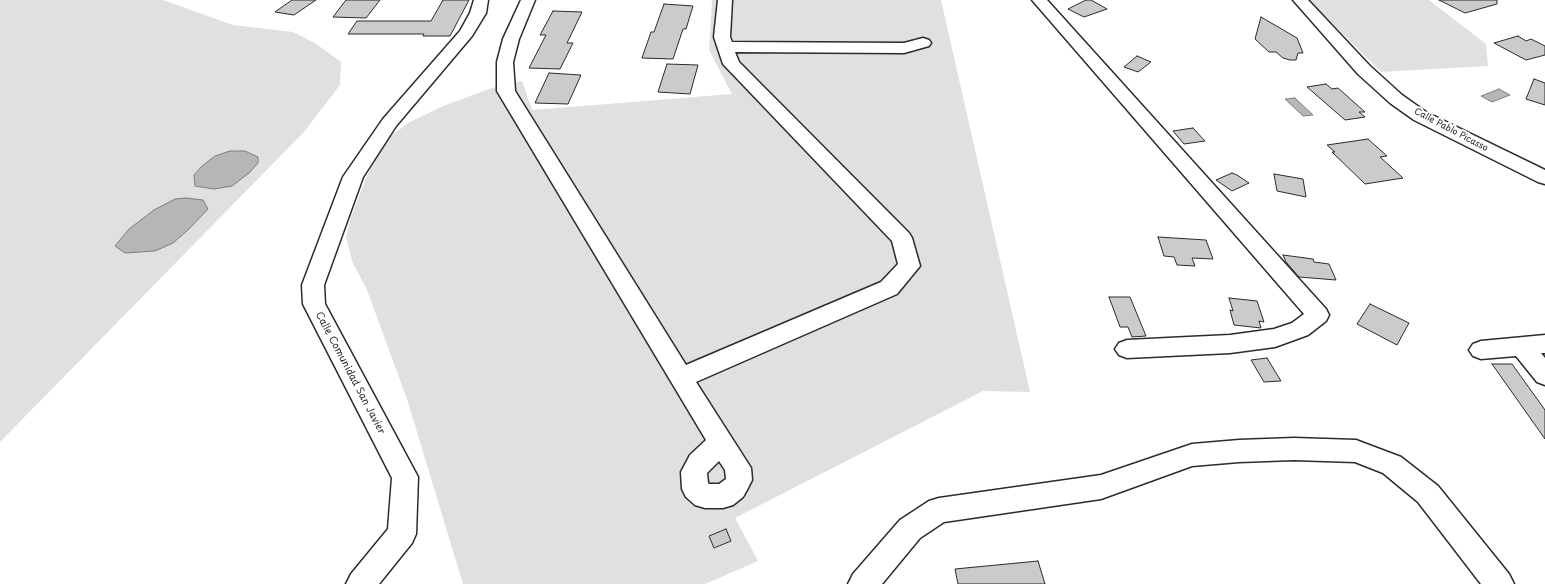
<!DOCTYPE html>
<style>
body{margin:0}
canvas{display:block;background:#fff}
</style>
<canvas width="1545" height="584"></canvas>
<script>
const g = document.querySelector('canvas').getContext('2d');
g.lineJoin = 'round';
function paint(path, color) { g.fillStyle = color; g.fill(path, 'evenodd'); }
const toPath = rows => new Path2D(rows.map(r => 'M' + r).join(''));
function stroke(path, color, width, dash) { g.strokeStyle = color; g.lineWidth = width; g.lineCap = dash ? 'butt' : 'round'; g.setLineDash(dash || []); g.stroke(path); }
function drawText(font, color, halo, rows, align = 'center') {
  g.font = font + ' "Playpen Sans",sans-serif'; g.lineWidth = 4; g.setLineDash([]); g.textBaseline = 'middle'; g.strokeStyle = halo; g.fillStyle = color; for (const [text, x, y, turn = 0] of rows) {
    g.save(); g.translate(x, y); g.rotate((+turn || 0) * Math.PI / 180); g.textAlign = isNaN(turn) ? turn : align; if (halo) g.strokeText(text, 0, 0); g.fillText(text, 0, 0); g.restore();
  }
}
paint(toPath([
 [0,0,163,0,233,25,293,32,315,43,341,62,340,85,304,132,0,442],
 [712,0,941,0,1030,392,983,391,735,518,758,561,705,584,463,584,407,399,367,290,352,261,346,237,351,217,367,176,379,151,392,135,410,122,443,106,492,88,522,81,532,110,732,94,709,50],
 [1309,0,1429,0,1486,44,1488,66,1381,72]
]), '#e0e0e0');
const water = toPath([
 [1499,89,1510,95,1492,102,1481,96,1499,89],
 [1295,98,1313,115,1303,116,1285,99,1295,98],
 [230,151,245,151,258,157,258,163,249,173,232,186,214,189,195,186,194,175,202,166,215,156,230,151],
 [186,198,203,200,208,209,188,230,173,243,155,251,125,253,115,246,129,229,154,210,175,199,186,198]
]);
paint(water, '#b6b6b6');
stroke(water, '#7e7e7e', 1);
const building = toPath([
 [292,0,316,0,294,15,275,12,292,0],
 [346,0,380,0,366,18,333,17,346,0],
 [443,0,469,0,450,36,423,36,424,34,348,34,357,21,431,21,443,0],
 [1086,0,1091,0,1107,9,1084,17,1068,9,1086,0],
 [1439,0,1497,0,1497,4,1465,13,1439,0],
 [664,4,693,6,686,29,683,29,673,59,642,58,651,32,654,32,664,4],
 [553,11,582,12,567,43,573,43,560,69,529,68,546,35,540,35,553,11],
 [1261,17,1297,38,1303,53,1298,53,1296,60,1290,60,1283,58,1276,52,1269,52,1255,39,1261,17],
 [1518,36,1526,41,1531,39,1545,46,1545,55,1526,60,1494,43,1518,36],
 [1137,56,1151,62,1138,72,1124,67,1137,56],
 [667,64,698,65,690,94,658,92,667,64],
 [549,73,581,75,568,104,535,103,549,73],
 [1534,79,1545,83,1545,105,1526,99,1534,79],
 [1326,84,1332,89,1338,88,1365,112,1359,112,1365,117,1345,120,1307,87,1326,84],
 [1193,128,1205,141,1184,144,1173,131,1193,128],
 [1368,139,1387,156,1380,157,1403,178,1365,184,1332,152,1335,152,1327,145,1368,139],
 [1232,173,1237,175,1249,183,1232,191,1216,180,1232,173],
 [1274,174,1303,179,1306,197,1277,191,1274,174],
 [1158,237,1206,240,1213,259,1192,258,1195,266,1177,265,1174,257,1164,256,1158,237],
 [1283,255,1313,259,1314,262,1329,264,1336,280,1299,277,1286,262,1283,255],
 [1109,297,1130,297,1146,336,1132,337,1128,327,1120,327,1109,297],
 [1229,298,1257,301,1264,322,1259,321,1261,328,1234,325,1230,310,1233,311,1229,298],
 [1370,304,1409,323,1397,345,1357,324,1370,304],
 [1267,358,1281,381,1264,382,1251,360,1267,358],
 [1492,364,1512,364,1545,410,1545,439,1492,364],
 [726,529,731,541,714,548,709,536,726,529],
 [1038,561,1045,584,958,584,955,569,1038,561]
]);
paint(building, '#cbcbcb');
stroke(building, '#2b2b2b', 1);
const minor = toPath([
 [474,0,488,0,486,13,472,36,396,126,363,177,324,285,325,304,418,477,416,534,412,543,379,584,346,584,351,574,388,529,392,478,303,304,302,285,343,177,383,119,460,31,470,13,474,0],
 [521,0,535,0,519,39,513,62,515,91,686,365,881,282,898,264,892,241,723,64,714,37,718,0,732,0,730,37,732,42,904,43,923,38,929,40,931,43,929,46,904,53,735,52,739,62,909,233,912,238,920,266,897,294,696,382,751,468,752,480,748,488,743,497,733,505,723,508,705,508,695,505,686,497,682,489,681,472,690,455,706,440,497,91,497,62,503,39,521,0],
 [719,461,725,470,726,479,719,484,709,484,708,483,707,473,719,461],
 [1032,0,1047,0,1326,309,1329,315,1326,321,1308,335,1275,347,1230,353,1127,358,1119,355,1115,349,1119,343,1127,340,1230,335,1274,329,1292,323,1304,314,1032,0],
 [1293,0,1308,0,1370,66,1402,95,1426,112,1545,170,1545,184,1538,182,1414,120,1390,103,1358,74,1293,0],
 [1545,335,1545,353,1541,353,1545,358,1545,385,1537,382,1516,356,1481,359,1473,356,1469,350,1473,344,1481,341,1545,335],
 [1294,438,1356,440,1401,457,1438,486,1509,574,1514,584,1481,584,1418,502,1383,473,1355,462,1294,460,1239,462,1192,466,1101,499,944,522,920,538,882,584,848,584,853,574,900,520,929,501,939,498,1101,475,1192,444,1239,440,1294,438]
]);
stroke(minor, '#2b2b2b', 3);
paint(minor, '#fff');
drawText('9px', '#2b2b2b', '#fff', [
 ["Calle Pablo Picasso",1451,130,28]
]);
drawText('10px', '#2b2b2b', '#fff', [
 ["Calle Comunidad San Javier",350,373,62]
]);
</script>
